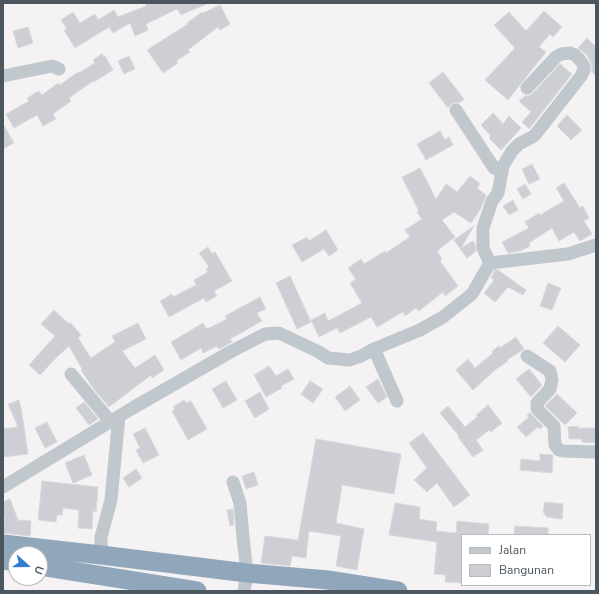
<!DOCTYPE html>
<style>
body{margin:0}
#map{position:relative;width:599px;height:594px;overflow:hidden;background:#f4f2f2;font-family:"Nunito Sans",sans-serif}
canvas{display:block}
.frame{position:absolute;inset:0;border:4px solid #4c565e;pointer-events:none}
.legend{position:absolute;left:461px;top:534px;width:130px;height:52px;box-sizing:border-box;background:#fff;border:1px solid #b7bbbf;margin:0;padding:5px 7px;list-style:none;font-size:12px;color:#4c565e}
.legend li{display:flex;align-items:center;gap:8px;height:20px}
.legend b{width:20px;border:1px solid #b7bbbf}
.north{position:absolute;left:8px;top:546px;width:40px;height:40px;box-sizing:border-box;background:#fff;border:1px solid #b7bbbf;border-radius:50%;rotate:111deg;font-size:11px;font-weight:700;line-height:16px;text-align:center;color:#4c565e}
.north::after{content:'';display:block;margin:auto;width:14px;height:18px;background:#2f7cd1;clip-path:polygon(50% 0,100% 100%,50% 72%,0 100%)}
</style>
<div id="map">
<canvas width="599" height="594"></canvas>
<div class="frame"></div>
<ul class="legend">
<li><b style="height:5px;background:#c0c7cd"></b>Jalan</li>
<li><b style="height:11px;background:#cdcfd4"></b>Bangunan</li>
</ul>
<div class="north">U</div>
</div>
<script>
const g = document.querySelector('canvas').getContext('2d');
g.lineJoin = 'round';
function paint(path, color) { g.fillStyle = color; g.fill(path, 'evenodd'); }
const toPath = rows => new Path2D(rows.map(r => 'M' + r).join(''));
function stroke(path, color, width, dash) { g.strokeStyle = color; g.lineWidth = width; g.lineCap = dash ? 'butt' : 'round'; g.setLineDash(dash || []); g.stroke(path); }
const building = toPath([
 [145,3,209,3,181,15,177,9,146,24,148,30,135,36,130,23,113,33,109,27,75,48,64,30,67,29,61,20,73,12,80,23,95,14,98,20,114,10,118,17,146,6,145,3],
 [220,5,230,24,220,30,218,27,188,50,190,52,176,61,178,63,163,73,147,50,188,24,187,23,202,12,203,13,220,5],
 [544,11,562,27,553,37,550,34,539,47,546,52,508,100,485,80,515,48,494,25,509,12,526,31,544,11],
 [28,27,33,43,18,48,13,31,28,27],
 [587,38,596,47,596,76,592,72,591,62,586,54,578,48,587,38],
 [102,54,104,57,105,56,113,70,94,82,93,81,69,98,71,101,53,114,56,119,43,126,37,115,14,128,6,114,29,101,27,98,39,91,42,95,58,83,60,85,78,72,79,73,95,63,93,60,102,54],
 [129,56,135,69,124,74,118,61,129,56],
 [560,64,572,74,529,129,522,122,531,112,519,101,525,96,529,96,533,93,560,64],
 [443,72,464,99,459,103,452,103,448,108,429,83,443,72],
 [493,113,503,124,509,116,521,128,501,150,489,138,491,136,481,125,493,113],
 [567,115,582,130,571,140,557,126,567,115],
 [3,124,14,143,3,149,3,124],
 [440,131,445,140,449,137,453,145,426,160,417,144,440,131],
 [532,164,540,179,529,184,522,169,532,164],
 [420,168,436,199,446,184,457,192,470,176,480,184,477,188,486,195,481,208,471,223,454,212,442,220,455,237,437,251,442,259,440,261,458,286,445,296,443,292,419,311,416,308,405,316,403,312,377,327,371,317,340,333,337,328,319,337,311,320,325,313,328,321,362,303,350,283,356,279,348,268,361,259,364,264,385,251,386,253,410,237,405,230,422,219,417,212,419,211,402,177,420,168],
 [564,183,580,208,583,206,589,218,584,221,592,234,580,241,574,232,559,241,552,228,529,243,530,246,520,251,508,253,502,242,529,228,525,222,539,213,540,215,564,201,556,188,564,183],
 [525,184,531,194,523,199,517,189,525,184],
 [513,200,518,210,509,215,503,206,513,200],
 [474,226,461,248,473,241,475,244,476,251,467,258,454,240,474,226],
 [326,230,338,250,329,256,324,249,302,262,292,245,307,237,309,241,326,230],
 [208,247,212,254,215,252,232,281,214,291,217,296,206,302,204,298,169,317,160,301,172,294,173,297,196,285,194,280,208,272,206,269,209,267,199,253,208,247],
 [495,270,498,270,526,290,523,295,508,287,495,302,484,293,494,280,491,278,495,270],
 [290,276,311,322,297,329,276,283,290,276],
 [548,283,561,288,552,310,540,306,548,283],
 [260,297,266,309,257,313,262,321,230,339,232,342,219,349,217,346,203,353,201,348,181,360,171,342,203,323,207,329,227,319,225,316,260,297],
 [54,310,69,324,70,322,81,335,78,338,91,358,115,342,112,336,138,323,146,339,122,351,135,368,155,355,164,370,152,378,151,375,109,407,93,388,81,370,82,369,69,346,57,357,40,375,29,365,55,336,41,324,54,310],
 [558,326,580,345,565,362,543,343,558,326],
 [516,337,524,349,507,360,508,361,495,370,473,390,456,370,468,359,475,368,493,353,492,351,499,346,500,348,516,337],
 [269,366,276,376,288,369,294,379,281,386,282,388,266,397,254,375,269,366],
 [529,369,542,385,531,397,516,379,529,369],
 [378,379,387,397,378,403,366,387,378,379],
 [226,381,237,400,223,408,212,389,226,381],
 [310,381,323,389,313,403,301,394,310,381],
 [350,386,360,400,345,411,335,397,350,386],
 [260,392,269,409,255,418,245,401,260,392],
 [557,394,577,413,565,425,545,406,557,394],
 [19,400,21,408,28,454,4,457,3,429,18,427,8,404,19,400],
 [184,400,186,403,191,401,207,429,188,440,172,411,175,410,173,407,184,400],
 [84,402,98,419,89,425,76,408,84,402],
 [488,405,502,423,491,432,489,430,476,440,483,450,473,457,458,437,459,436,440,413,448,406,465,427,478,416,476,415,488,405],
 [530,413,543,426,540,429,538,427,526,437,517,427,529,417,527,415,530,413],
 [47,422,57,442,45,448,35,428,47,422],
 [578,426,578,428,596,428,596,443,582,442,582,439,569,439,568,427,578,426],
 [145,428,159,455,143,463,136,450,140,448,133,434,145,428],
 [423,433,470,495,454,507,437,483,427,492,414,480,427,468,409,443,423,433],
 [316,439,401,454,394,494,342,485,336,523,364,529,357,570,336,566,341,536,309,531,306,558,292,556,290,566,261,563,265,536,298,540,316,439],
 [540,454,553,455,552,473,520,470,521,459,540,461,540,454],
 [84,455,92,475,73,483,65,463,84,455],
 [136,469,142,478,129,487,123,478,136,469],
 [254,472,258,485,246,489,242,476,254,472],
 [42,481,98,487,96,512,93,511,92,529,78,528,79,510,63,508,62,515,57,515,56,522,38,520,42,481],
 [10,499,18,520,31,521,30,536,3,533,5,517,3,518,3,502,10,499],
 [545,502,563,504,562,519,547,517,543,512,545,502],
 [395,503,420,507,419,519,437,522,436,531,456,533,457,521,489,524,488,535,462,535,462,583,445,582,446,575,434,574,437,542,389,535,395,503],
 [233,509,234,525,230,526,227,510,233,509],
 [515,526,548,528,548,535,514,535,515,526]
]);
paint(building, '#cdcfd4');
stroke(building, '#d7d9dd', 1);
stroke(toPath([
 [3,76,52,66,59,69],
 [456,110,494,168,502,172],
 [490,263,483,248,483,228,492,201,498,193,503,166,512,151,519,144,534,136,542,126,581,76,584,70,584,66,580,60,575,55,570,53,561,54,556,57,527,88],
 [374,349,397,401],
 [527,356,550,371,552,379,550,389,537,403,537,409,554,426,555,445,559,450,563,451,596,452],
 [71,374,110,421],
 [233,482,240,503,243,537,247,573,244,591],
 [3,487,131,409,232,351,265,334,279,333,319,352,328,358,350,360,361,356,374,349,420,330,443,317,472,294,490,263,568,254,596,245],
 [101,555,101,537,111,500,119,416]
]), '#c0c7cd', 13);
stroke(toPath([
 [3,544,101,555,247,573,328,580,398,591],
 [3,560,16,562],
 [40,566,197,591]
]), '#90a6ba', 19);
</script>
